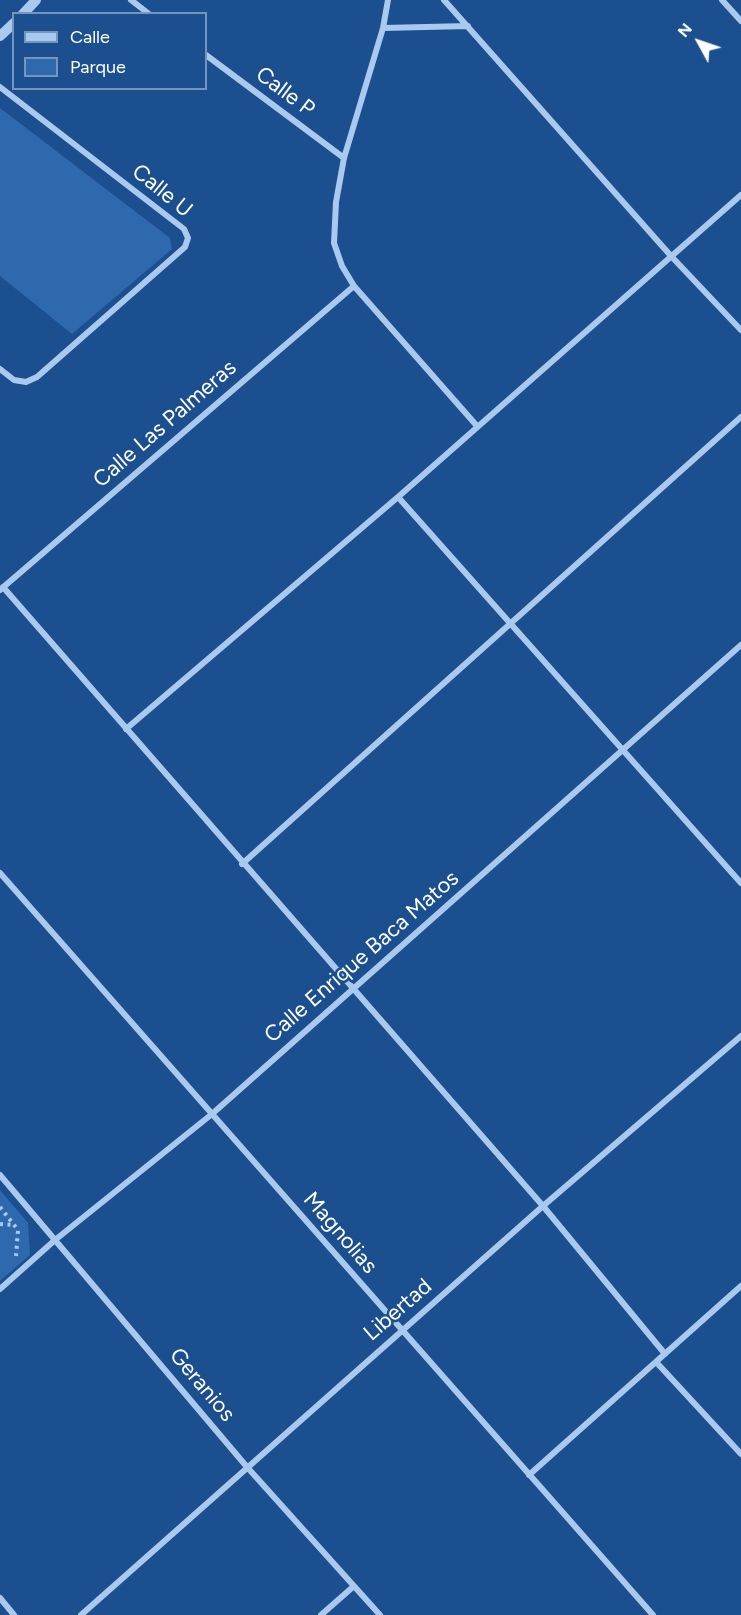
<!DOCTYPE html>
<style>
body{margin:0}
#map{position:relative;width:741px;height:1615px;overflow:hidden;background:#1b4f8f;font-family:Figtree,sans-serif}
canvas{display:block}
.legend{position:absolute;left:12px;top:12px;width:195px;height:78px;box-sizing:border-box;background:#1b4f8f;border:2px solid #7695bc;margin:0;padding:8px 10px;list-style:none;font-size:18px;color:#fff}
.legend li{display:flex;align-items:center;gap:12px;height:30px}
.legend b{width:30px;border:2px solid #7695bc}
.north{position:absolute;left:669px;top:12px;width:60px;height:60px;-webkit-text-stroke:4px #1b4f8f;paint-order:stroke;rotate:310deg;font-size:16px;font-weight:700;line-height:24px;text-align:center;color:#fff}
.north::after{content:'';display:block;margin:auto;width:21px;height:27px;background:#fff;clip-path:polygon(50% 0,100% 100%,50% 72%,0 100%)}
</style>
<div id="map">
<canvas width="741" height="1615"></canvas>
<ul class="legend">
<li><b style="height:8px;background:#a9c9ee"></b>Calle</li>
<li><b style="height:16px;background:#2e69ad"></b>Parque</li>
</ul>
<div class="north">N</div>
</div>
<script>
const g = document.querySelector('canvas').getContext('2d');
g.lineJoin = 'round';
function paint(path, color) { g.fillStyle = color; g.fill(path, 'evenodd'); }
const toPath = rows => new Path2D(rows.map(r => 'M' + r).join(''));
function stroke(path, color, width, dash) { g.strokeStyle = color; g.lineWidth = width; g.lineCap = dash ? 'butt' : 'round'; g.setLineDash(dash || []); g.stroke(path); }
function drawText(font, color, halo, rows, align = 'center') {
  g.font = font + ' Figtree,sans-serif'; g.lineWidth = 5; g.setLineDash([]); g.textBaseline = 'middle'; g.strokeStyle = halo; g.fillStyle = color; for (const [text, x, y, turn = 0] of rows) {
    g.save(); g.translate(x, y); g.rotate((+turn || 0) * Math.PI / 180); g.textAlign = isNaN(turn) ? turn : align; if (halo) g.strokeText(text, 0, 0); g.fillText(text, 0, 0); g.restore();
  }
}
paint(toPath([
 [0,108,170,238,172,249,72,334,0,276],
 [0,1190,28,1223,30,1255,0,1281]
]), '#2e69ad');
stroke(toPath([
 [0,1207,18,1230,16,1256],
 [0,1224,14,1225]
]), '#a9c9ee', 4, [3, 4.5]);
stroke(toPath([
 [131,0,149,14],
 [388,0,383,28,344,158,336,202,334,243,342,266,354,286,477,426],
 [444,0,671,256,741,330],
 [722,0,741,21],
 [383,28,468,26],
 [206,55,344,158],
 [0,87,184,229,188,238,185,247,37,377,26,382,14,380,0,369],
 [398,497,741,883],
 [3,587,543,1206,665,1354],
 [0,590,354,286],
 [126,729,398,497,741,195],
 [242,864,741,417],
 [0,873,653,1615],
 [0,1175,247,1467,380,1615],
 [0,1289,55,1240,212,1114,741,645],
 [657,1363,741,1454],
 [529,1475,741,1286],
 [0,1598,14,1615],
 [81,1615,543,1206,741,1036],
 [321,1615,354,1586]
]), '#a9c9ee', 6);
stroke(toPath([
 [23,14,36,0],
 [0,36,14,23]
]), '#a9c9ee', 10);
drawText('22px', '#fff', '#1b4f8f', [
 ["Calle P",285,92,37],
 ["Calle U",162,191,39],
 ["Calle Las Palmeras",165,424,-41],
 ["Calle Enrique Baca Matos",362,957,-41],
 ["Magnolias",340,1233,49],
 ["Libertad",398,1310,-41],
 ["Geranios",202,1385,50]
]);
</script>
